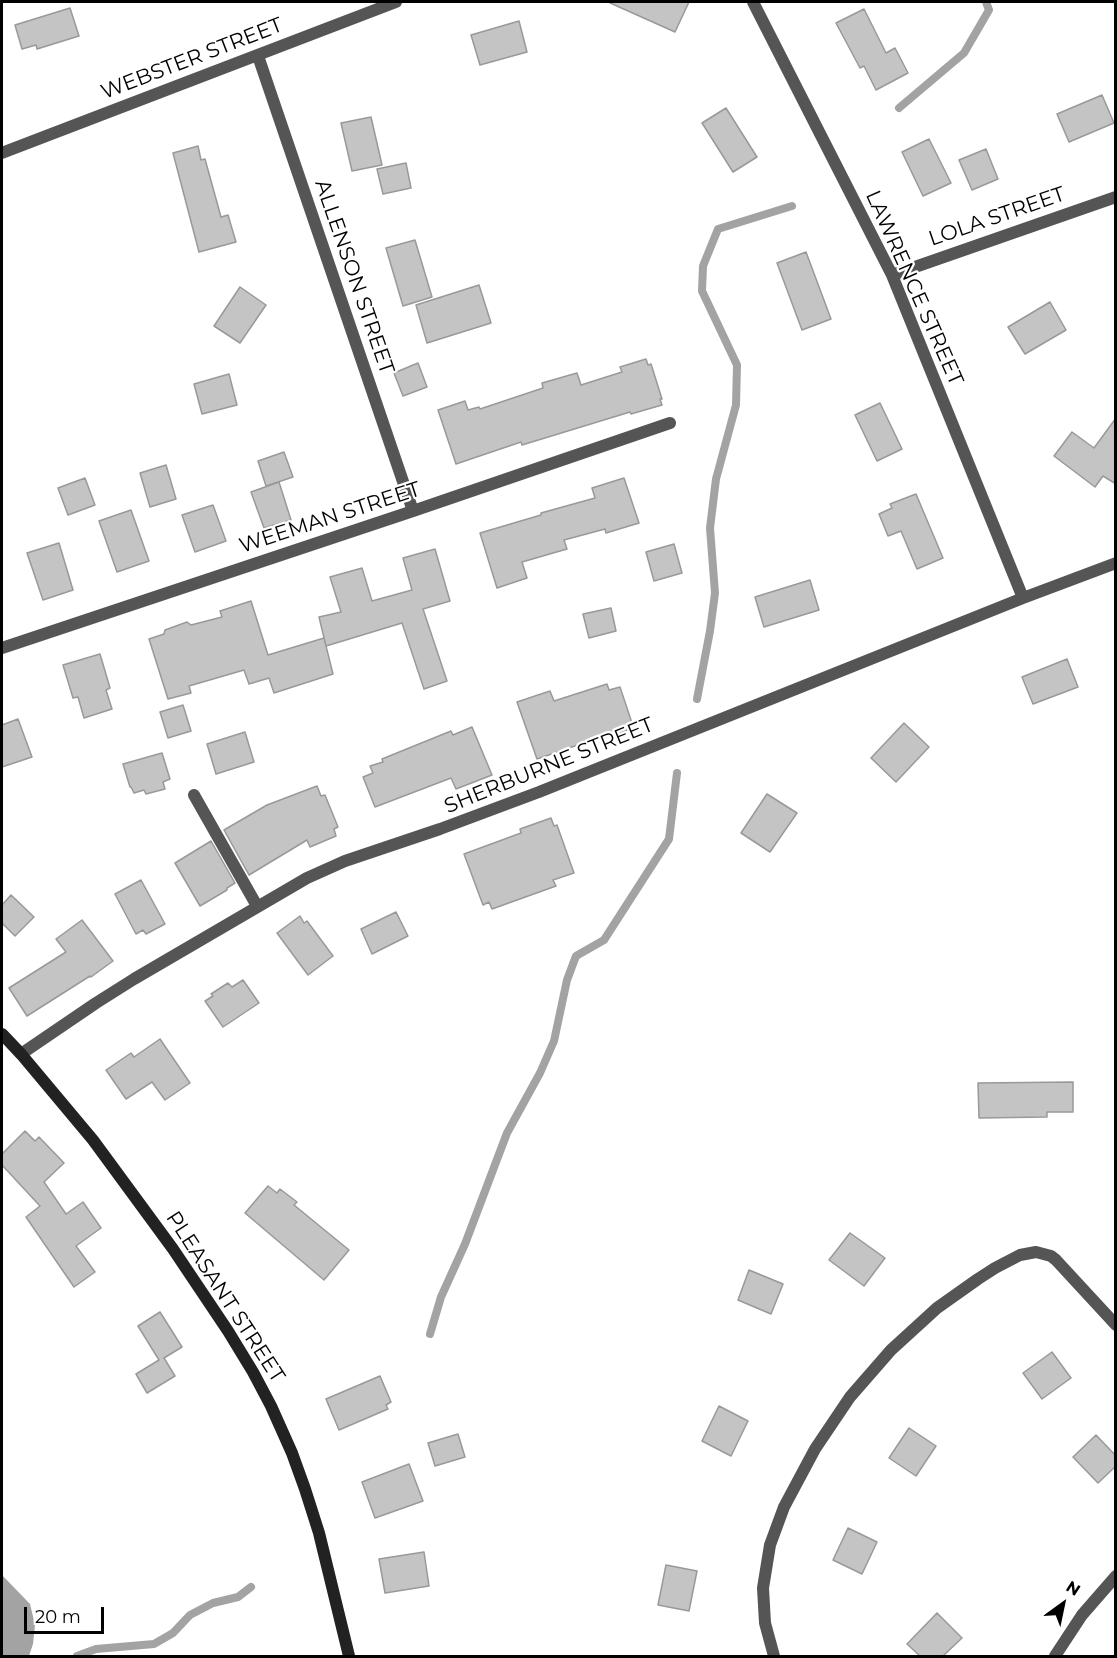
<!DOCTYPE html>
<style>
body{margin:0}
#map{position:relative;width:1117px;height:1658px;overflow:hidden;background:#fff;font-family:Montserrat,sans-serif}
canvas{display:block}
.frame{position:absolute;inset:0;border:3px solid #000;pointer-events:none}
.north{position:absolute;left:1033px;top:1574px;width:60px;height:60px;-webkit-text-stroke:4px #fff;paint-order:stroke;rotate:33deg;font-size:16px;font-weight:700;line-height:24px;text-align:center;color:#000}
.north::after{content:'';display:block;margin:auto;width:21px;height:27px;background:#000;clip-path:polygon(50% 0,100% 100%,50% 72%,0 100%)}
.scale{position:absolute;left:24px;top:1607px;width:80px;height:27px;box-sizing:border-box;border:3px solid #000;border-top:0;padding-left:8px;font-size:18px;line-height:21px;white-space:nowrap;color:#000;-webkit-text-stroke:4px #fff;paint-order:stroke}
</style>
<div id="map">
<canvas width="1117" height="1658"></canvas>
<div class="frame"></div>
<div class="north">N</div>
<div class="scale">20 m</div>
</div>
<script>
const g = document.querySelector('canvas').getContext('2d');
g.lineJoin = 'round';
function paint(path, color) { g.fillStyle = color; g.fill(path, 'evenodd'); }
const toPath = rows => new Path2D(rows.map(r => 'M' + r).join(''));
function stroke(path, color, width, dash) { g.strokeStyle = color; g.lineWidth = width; g.lineCap = dash ? 'butt' : 'round'; g.setLineDash(dash || []); g.stroke(path); }
function drawText(font, color, halo, rows, align = 'center') {
  g.font = font + ' Montserrat,sans-serif'; g.lineWidth = 4.5; g.setLineDash([]); g.textBaseline = 'middle'; g.strokeStyle = halo; g.fillStyle = color; for (const [text, x, y, turn = 0] of rows) {
    g.save(); g.translate(x, y); g.rotate((+turn || 0) * Math.PI / 180); g.textAlign = isNaN(turn) ? turn : align; if (halo) g.strokeText(text, 0, 0); g.fillText(text, 0, 0); g.restore();
  }
}
paint(toPath([
 [2,1575,30,1604,35,1625,33,1644,29,1656,2,1656]
]), '#a3a3a3');
stroke(toPath([
 [899,108,964,53,989,10,986,2],
 [697,699,710,631,715,593,710,528,716,479,736,405,737,365,702,291,703,266,718,229,792,206],
 [430,1334,441,1297,465,1244,507,1133,540,1073,554,1041,567,980,576,956,604,940,669,839,677,773],
 [77,1656,96,1649,154,1644,173,1633,190,1615,213,1603,238,1597,251,1587]
]), '#a3a3a3', 8);
const building = toPath([
 [608,2,689,2,675,32,608,2],
 [70,8,79,36,37,49,36,45,22,49,15,25,70,8],
 [864,9,886,53,895,48,908,73,876,90,864,66,860,68,836,23,864,9],
 [519,21,527,52,480,65,471,35,519,21],
 [1102,95,1114,123,1069,142,1057,114,1102,95],
 [726,108,757,157,733,172,702,123,726,108],
 [371,117,382,165,352,171,341,123,371,117],
 [929,139,951,183,923,196,902,152,929,139],
 [198,146,201,160,205,159,221,217,228,215,236,242,199,252,173,153,198,146],
 [986,149,998,179,972,190,959,160,986,149],
 [406,163,411,188,383,194,377,169,406,163],
 [415,240,432,297,403,306,386,248,415,240],
 [806,252,831,319,802,330,777,263,806,252],
 [479,285,491,323,427,343,416,305,479,285],
 [240,287,266,305,240,343,214,326,240,287],
 [1050,302,1066,330,1025,354,1008,327,1050,302],
 [646,359,648,365,651,364,662,399,660,399,662,405,631,414,630,412,522,445,521,442,456,464,438,410,465,401,468,410,479,407,480,409,543,388,542,383,577,373,581,385,622,372,620,367,646,359],
 [418,363,427,387,403,396,394,373,418,363],
 [229,374,237,405,202,414,194,384,229,374],
 [880,403,902,449,877,461,855,415,880,403],
 [1116,418,1116,484,1103,476,1095,487,1054,456,1072,432,1094,448,1116,418],
 [284,452,293,477,266,486,258,461,284,452],
 [166,465,176,499,150,507,140,473,166,465],
 [85,478,95,505,68,515,58,488,85,478],
 [624,478,639,523,606,533,605,529,564,540,567,549,522,562,527,578,497,588,480,533,541,515,541,513,595,498,592,488,624,478],
 [279,482,291,520,264,528,251,492,279,482],
 [916,494,943,558,917,569,901,531,888,536,879,514,892,508,890,504,916,494],
 [213,505,226,541,195,552,182,515,213,505],
 [131,510,149,561,117,572,99,521,131,510],
 [59,543,73,590,43,600,27,553,59,543],
 [674,544,682,573,654,581,646,552,674,544],
 [435,549,450,601,423,609,447,681,424,689,402,623,326,646,319,617,341,612,330,577,362,568,372,601,412,590,403,558,435,549],
 [810,580,819,610,764,627,755,597,810,580],
 [251,601,268,655,324,638,333,674,274,693,269,678,249,684,244,670,189,686,191,693,168,699,149,639,164,634,165,630,187,622,191,625,222,617,220,611,251,601],
 [611,608,616,631,589,638,583,614,611,608],
 [100,654,110,688,106,690,112,709,84,718,78,697,73,698,63,665,100,654],
 [1067,659,1078,687,1033,704,1022,677,1067,659],
 [607,684,609,690,620,687,632,723,629,724,631,729,602,738,601,737,537,759,517,702,550,691,554,701,607,684],
 [183,705,191,731,168,738,160,712,183,705],
 [18,719,32,757,2,767,2,725,18,719],
 [904,723,929,747,896,782,871,758,904,723],
 [472,727,492,775,456,789,451,778,375,807,363,777,373,773,370,766,383,762,382,759,451,731,453,735,472,727],
 [245,732,254,762,216,774,207,744,245,732],
 [162,753,170,779,163,782,165,789,146,794,144,790,134,793,131,787,130,787,123,764,162,753],
 [317,786,321,796,325,795,338,827,334,829,336,836,310,847,307,840,249,875,224,830,267,805,317,786],
 [767,794,797,813,770,852,741,833,767,794],
 [551,818,554,826,557,825,574,873,553,880,556,886,492,909,489,902,483,905,464,854,521,833,520,829,551,818],
 [211,841,235,883,227,888,227,890,200,906,175,863,211,841],
 [141,880,165,924,146,934,143,930,136,934,115,894,141,880],
 [11,895,34,917,15,936,2,923,2,905,11,895],
 [396,912,408,936,372,954,361,929,396,912],
 [300,916,304,923,307,921,333,956,308,975,277,933,300,916],
 [82,920,113,961,91,977,90,976,27,1016,9,988,66,952,56,939,82,920],
 [243,980,259,1003,223,1027,205,1001,213,996,211,994,228,983,232,987,243,980],
 [160,1039,190,1083,165,1100,152,1082,126,1099,106,1070,131,1053,134,1057,160,1039],
 [1073,1082,1073,1112,1047,1112,1047,1117,979,1118,978,1083,1073,1082],
 [25,1131,35,1141,39,1137,64,1163,44,1182,66,1214,83,1202,101,1228,76,1246,95,1272,74,1287,26,1217,40,1206,2,1165,2,1154,25,1131],
 [268,1186,277,1193,280,1189,297,1202,294,1205,349,1250,324,1280,245,1213,268,1186],
 [850,1233,885,1258,864,1286,829,1260,850,1233],
 [749,1270,783,1284,771,1314,738,1300,749,1270],
 [160,1312,182,1347,164,1358,175,1376,147,1393,136,1374,159,1360,138,1326,160,1312],
 [1052,1352,1071,1378,1042,1399,1023,1373,1052,1352],
 [380,1376,391,1402,386,1405,388,1409,339,1430,326,1399,380,1376],
 [719,1406,748,1421,731,1456,702,1441,719,1406],
 [909,1428,936,1446,916,1476,889,1458,909,1428],
 [458,1434,465,1457,435,1466,428,1443,458,1434],
 [1096,1435,1116,1456,1116,1466,1098,1483,1073,1457,1096,1435],
 [409,1464,423,1501,375,1518,362,1482,409,1464],
 [848,1528,877,1542,862,1574,833,1560,848,1528],
 [424,1552,429,1586,385,1593,379,1559,424,1552],
 [666,1565,697,1571,689,1611,658,1605,666,1565],
 [937,1613,962,1638,943,1656,920,1656,907,1644,937,1613]
]);
paint(building, '#c4c4c4');
stroke(building, '#999', 1.5);
stroke(toPath([
 [753,2,892,275,1023,598],
 [258,56,413,511],
 [2,153,396,2],
 [892,275,1116,197],
 [2,648,413,511,670,423],
 [194,795,257,906],
 [21,1054,96,1003,134,979,307,878,345,861,440,829,539,792,1023,598,1116,563],
 [774,1656,765,1623,763,1588,770,1545,784,1507,815,1449,850,1397,891,1350,937,1308,978,1279,995,1268,1020,1255,1036,1252,1051,1256,1056,1260,1116,1325],
 [1055,1656,1082,1615,1116,1576]
]), '#555', 12);
stroke(toPath([
 [2,1034,21,1054,93,1140,173,1249,228,1331,253,1372,271,1406,292,1453,305,1489,319,1533,349,1656]
]), '#222', 12);
drawText('21px', '#000', '#fff', [
 ["WEBSTER STREET",192,59,-21],
 ["LOLA STREET",997,217,-19],
 ["ALLENSON STREET",354,277,71],
 ["LAWRENCE STREET",914,288,66],
 ["WEEMAN STREET",330,518,-18],
 ["SHERBURNE STREET",549,766,-22],
 ["PLEASANT STREET",225,1297,57]
]);
</script>
